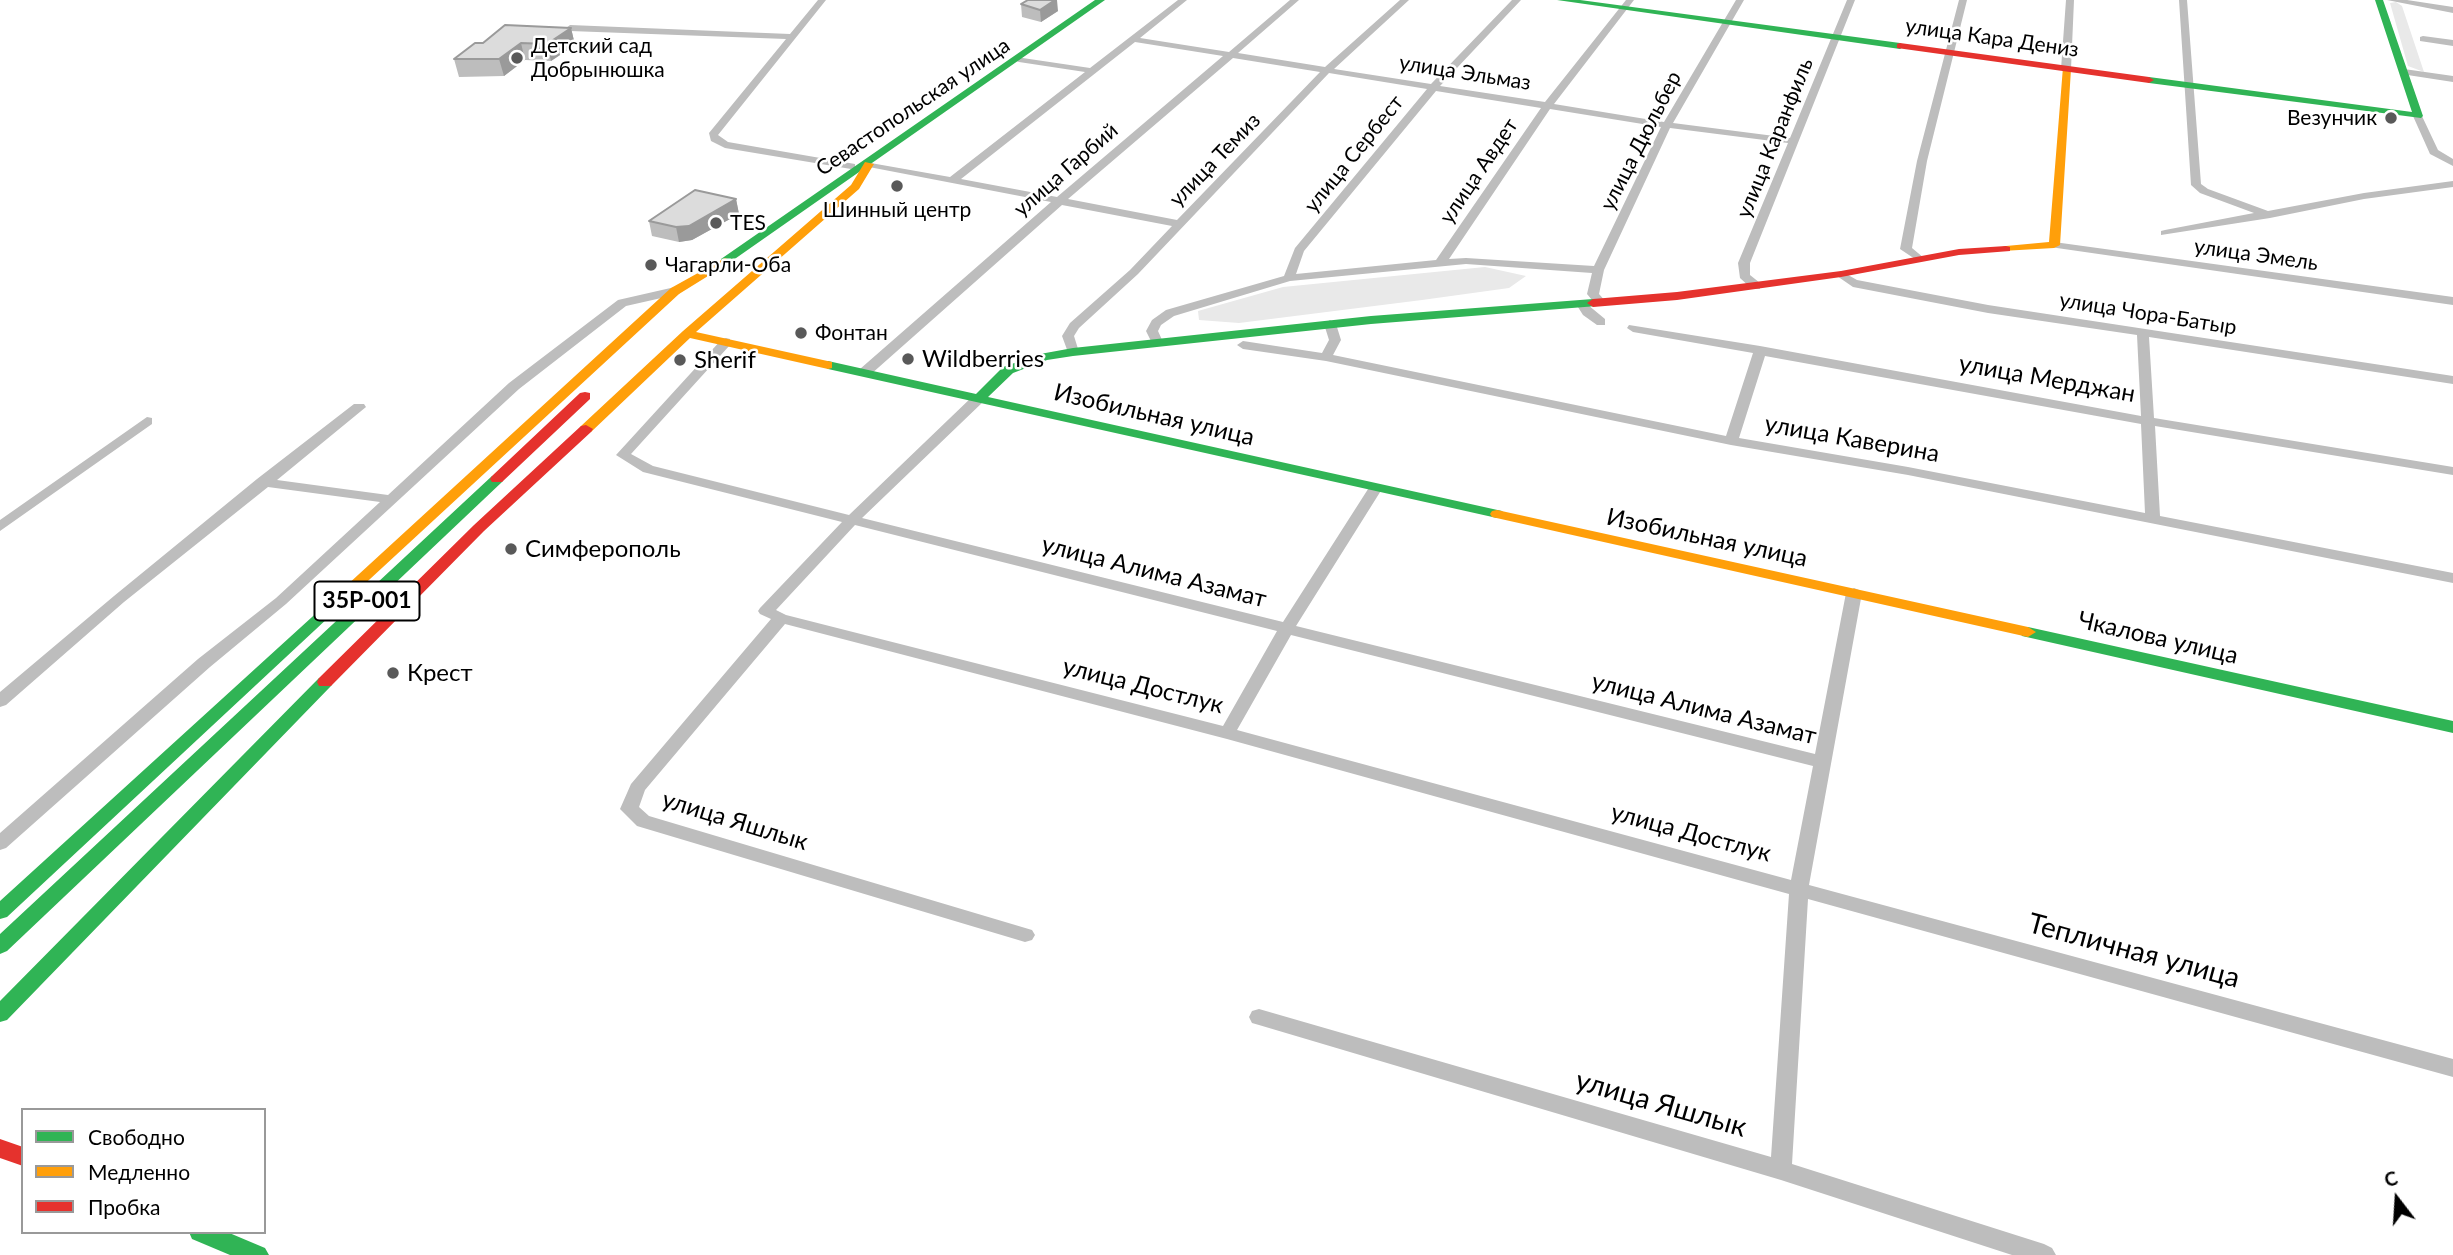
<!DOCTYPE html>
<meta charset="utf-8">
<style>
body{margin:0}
#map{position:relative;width:2453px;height:1255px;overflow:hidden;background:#fff;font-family:Lato,sans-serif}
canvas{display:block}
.legend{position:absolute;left:21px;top:1108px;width:245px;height:126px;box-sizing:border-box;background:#fff;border:2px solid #999;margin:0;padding:9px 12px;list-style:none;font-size:21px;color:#000}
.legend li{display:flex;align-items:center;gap:14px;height:35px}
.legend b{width:35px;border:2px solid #999}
.north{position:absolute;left:2362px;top:1164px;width:70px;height:70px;-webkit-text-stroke:5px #fff;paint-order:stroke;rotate:343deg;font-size:19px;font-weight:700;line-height:28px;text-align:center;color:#000}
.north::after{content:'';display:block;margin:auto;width:24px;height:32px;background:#000;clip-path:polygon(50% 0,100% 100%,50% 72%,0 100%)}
</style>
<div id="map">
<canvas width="2453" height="1255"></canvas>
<ul class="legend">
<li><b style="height:9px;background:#30b455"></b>Свободно</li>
<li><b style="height:9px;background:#ff9f0a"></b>Медленно</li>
<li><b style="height:9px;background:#e5322d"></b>Пробка</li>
</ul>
<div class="north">С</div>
</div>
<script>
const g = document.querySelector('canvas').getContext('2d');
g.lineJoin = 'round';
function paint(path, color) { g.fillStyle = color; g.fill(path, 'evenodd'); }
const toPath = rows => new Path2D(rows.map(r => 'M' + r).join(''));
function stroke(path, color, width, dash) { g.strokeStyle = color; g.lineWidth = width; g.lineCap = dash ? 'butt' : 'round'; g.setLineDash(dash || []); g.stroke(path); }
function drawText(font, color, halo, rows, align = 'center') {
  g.font = font + ' Lato,sans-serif'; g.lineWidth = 5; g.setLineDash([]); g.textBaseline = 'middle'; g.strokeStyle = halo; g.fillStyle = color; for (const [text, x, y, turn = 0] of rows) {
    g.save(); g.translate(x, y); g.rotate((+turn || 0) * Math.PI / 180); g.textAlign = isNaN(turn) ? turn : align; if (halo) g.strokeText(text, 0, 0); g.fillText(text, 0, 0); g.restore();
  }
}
paint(toPath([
 [2396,2,2402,6,2424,72,2408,66,2390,3],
 [1485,267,1526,276,1509,288,1422,300,1239,323,1199,320,1198,311,1283,287]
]), '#e9e9e9');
paint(toPath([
 [818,0,826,0,718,135,728,142,855,164,855,168,851,169,725,148,711,141,709,133,786,39,570,31,566,28,570,25,790,34,818,0],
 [1178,0,1187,0,1140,38,1229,52,1290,0,1299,0,1238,53,1325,67,1400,0,1409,0,1334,69,1431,84,1512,0,1521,0,1440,86,1545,102,1626,0,1634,0,1554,104,1664,122,1736,0,1744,0,1673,123,1790,138,1847,0,1855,0,1750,263,1750,275,1760,283,1760,289,1752,289,1740,278,1738,263,1788,143,1670,128,1604,270,1599,294,1607,303,1605,306,1597,306,1587,294,1592,273,1466,264,1290,281,1174,316,1161,325,1158,331,1163,342,1161,345,1153,345,1146,331,1152,320,1166,310,1284,276,1295,248,1427,89,1329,73,1138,274,1079,328,1074,336,1079,352,1077,355,1069,355,1062,336,1070,323,1130,270,1172,226,1062,205,870,375,860,375,860,369,1051,202,869,167,865,166,865,162,950,177,1085,72,1019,62,1016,61,1016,57,1090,68,1178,0],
 [1135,42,1223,56,1057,197,961,179,1135,42],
 [1233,58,1320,72,1177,220,1068,199,1233,58],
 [1436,91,1541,108,1436,260,1296,274,1304,251,1436,91],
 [1550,109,1661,127,1594,266,1466,258,1449,259,1550,109],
 [1959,0,1967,0,1927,161,1912,248,1924,258,1918,261,1900,249,1917,161,1959,0],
 [2066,0,2074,0,2071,69,2066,72,2061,69,2066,0],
 [2179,0,2187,0,2201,184,2208,189,2268,211,2364,193,2453,181,2453,187,2364,199,2270,218,2161,235,2161,231,2165,230,2254,213,2200,193,2191,185,2179,0],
 [2387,0,2407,0,2453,7,2453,13,2387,0],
 [2423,36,2453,40,2453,46,2420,41,2420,37,2423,36],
 [2404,69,2453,76,2453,82,2401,74,2399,72,2404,69],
 [2415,114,2421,114,2438,150,2453,159,2453,166,2430,154,2413,116,2415,114],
 [2054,242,2453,297,2453,305,2050,247,2050,243,2054,242],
 [1841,271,1857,280,1988,305,2453,376,2453,384,2149,337,2154,418,2453,467,2453,475,2155,426,2160,516,2453,573,2453,583,1908,475,1731,445,1326,361,1243,349,1237,345,1243,341,1322,353,1329,340,1324,324,1330,320,1336,324,1341,340,1333,355,1726,436,1753,353,1633,332,1627,328,1629,325,1760,346,2141,416,2137,335,1988,313,1853,287,1837,276,1835,274,1841,271],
 [1765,356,2141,424,2145,513,1908,467,1739,438,1765,356],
 [675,287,681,291,679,294,626,306,519,389,286,604,210,667,6,848,0,850,0,833,198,659,276,598,380,502,268,487,124,602,6,705,0,707,0,692,114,596,257,479,354,404,364,404,366,407,277,480,388,495,509,383,618,300,675,287],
 [1582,300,1605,319,1605,325,1597,325,1583,315,1576,304,1582,300],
 [726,338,730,339,730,345,631,454,653,466,849,515,974,395,984,395,984,401,862,518,1283,622,1370,486,1380,486,1382,489,1296,626,1815,754,1846,593,1854,588,1859,590,1862,593,1809,885,2453,1059,2453,1077,1808,899,1792,1164,2044,1244,2052,1248,2056,1255,2012,1255,1781,1180,1259,1025,1252,1023,1249,1017,1252,1011,1259,1009,1771,1157,1789,894,1227,739,785,624,645,790,639,807,649,816,1032,930,1035,935,1032,940,1025,942,637,826,620,809,631,784,771,619,760,614,758,611,760,608,842,522,643,472,616,455,722,339,726,338],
 [855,525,1277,631,1223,726,786,615,776,610,855,525],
 [1291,635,1813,766,1791,880,1237,730,1291,635],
 [147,417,152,418,152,424,0,531,0,520,147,417]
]), '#bdbdbd');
paint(toPath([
 [1095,0,1105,0,729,263,721,263,721,259,1095,0],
 [1557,0,1580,0,1900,43,1905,46,1900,49,1557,0],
 [2375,0,2383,0,2423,116,2421,118,2149,83,2144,80,2149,77,2412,112,2375,0],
 [1593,299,1599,303,1597,306,1371,324,1073,356,1047,360,1013,373,988,397,1502,511,1504,514,1502,517,1497,518,828,369,822,365,828,361,976,394,1003,367,1040,354,1073,348,1371,316,1593,299],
 [497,475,504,479,502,482,7,951,0,954,0,934,492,476,497,475],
 [339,595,347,600,344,603,7,917,0,919,0,901,334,597,339,595],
 [2028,627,2453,721,2453,733,2022,636,2020,632,2022,628,2028,627],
 [325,677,333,682,331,686,7,1020,0,1022,0,1001,319,678,325,677],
 [189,1232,227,1232,265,1248,269,1255,230,1255,192,1239,189,1232]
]), '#30b455');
paint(toPath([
 [2063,67,2071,69,2060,245,2054,248,2002,251,2002,247,2006,246,2049,242,2063,67],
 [865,162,874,164,859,189,696,332,832,362,832,368,828,369,690,338,591,432,581,432,579,429,581,426,683,331,851,185,865,162],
 [725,258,731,261,729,263,679,294,344,603,334,603,331,600,334,597,671,288,725,258],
 [1497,510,2028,627,2036,632,2028,637,1492,517,1490,514,1492,511,1497,510]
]), '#ff9f0a');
paint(toPath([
 [1900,43,2149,77,2154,80,2149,83,1897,48,1897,44,1900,43],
 [2006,246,2010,247,2010,251,1959,255,1841,277,1677,300,1593,307,1587,303,1593,299,1677,292,1841,271,1959,249,2006,246],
 [585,392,590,393,590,399,502,482,492,482,490,479,492,476,580,393,585,392],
 [586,425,593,429,591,432,484,531,331,686,319,686,317,682,319,678,474,525,581,426,586,425],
 [0,1139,23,1147,23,1166,0,1158,0,1139]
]), '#e5322d');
paint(toPath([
 [1021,4,1058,11,1041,22,1022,17],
 [571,28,575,45,551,61,525,60,504,76,459,77,454,59,483,43],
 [736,199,739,214,692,240,679,242,652,236,649,221]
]), '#bdbdbd');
paint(toPath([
 [1055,0,1057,0,1058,11,1041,22,1040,10],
 [571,28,575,45,551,61,547,44],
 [521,43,525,60,504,76,499,59],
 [736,199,739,214,692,240,679,242,676,227]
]), '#9a9a9a');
const building = toPath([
 [1028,0,1055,0,1040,10,1021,4,1028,0],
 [505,25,571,28,547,44,521,43,499,59,454,59,475,43,483,43,505,25],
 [695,190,736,199,689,226,676,227,649,221,695,190]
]);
paint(building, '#dcdcdc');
stroke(building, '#9a9a9a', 2);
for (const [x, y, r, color] of [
 [517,58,7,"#595959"],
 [2391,118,7,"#595959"],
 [897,186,7,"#595959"],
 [716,223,7,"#595959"],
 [651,265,7,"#595959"],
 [801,333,7,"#595959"],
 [908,359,7,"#595959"],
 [680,360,7,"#595959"],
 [511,549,7,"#595959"],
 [393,673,7,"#595959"]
]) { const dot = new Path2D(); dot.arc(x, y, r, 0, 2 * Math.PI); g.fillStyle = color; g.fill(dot); stroke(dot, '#fff', 2.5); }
drawText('21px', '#000', '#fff', [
 ["улица Кара Дениз",1992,38,8],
 ["улица Эльмаз",1465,73,9],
 ["Севастопольская улица",913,107,-34],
 ["улица Каранфиль",1775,138,-68],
 ["улица Дюльбер",1641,141,-63],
 ["улица Сербест",1354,154,-51],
 ["улица Темиз",1215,160,-46],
 ["улица Гарбий",1066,170,-41],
 ["улица Авдет",1479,171,-56],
 ["улица Эмель",2256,255,8],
 ["улица Чора-Батыр",2148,314,9]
]);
drawText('21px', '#000', '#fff', [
 ["Детский сад",531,46],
 ["Добрынюшка",531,70],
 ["Везунчик",2377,118,"right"],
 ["Шинный центр",897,210,"center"],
 ["TES",730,223],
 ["Чагарли-Оба",665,265],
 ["Фонтан",815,333]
], 'left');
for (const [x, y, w] of [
 [367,601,105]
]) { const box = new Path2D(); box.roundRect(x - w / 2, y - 19.5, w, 39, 5); g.fillStyle = '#fff'; g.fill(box); stroke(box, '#000', 2); }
drawText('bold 23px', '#000', null, [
 ["35Р-001",367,601]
]);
drawText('24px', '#000', '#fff', [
 ["Wildberries",922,359],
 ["Sherif",694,360],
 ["Симферополь",525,549],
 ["Крест",407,673]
], 'left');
drawText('24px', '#000', '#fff', [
 ["улица Мерджан",2047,379,10],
 ["Изобильная улица",1154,415,13],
 ["улица Каверина",1852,439,10],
 ["Изобильная улица",1707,538,12],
 ["улица Алима Азамат",1154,572,14],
 ["Чкалова улица",2158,638,13],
 ["улица Достлук",1143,686,14],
 ["улица Алима Азамат",1704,709,14],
 ["улица Яшлык",735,821,17],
 ["улица Достлук",1691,833,15]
]);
drawText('28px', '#000', '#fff', [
 ["Тепличная улица",2134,951,15],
 ["улица Яшлык",1661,1104,16]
]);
</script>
